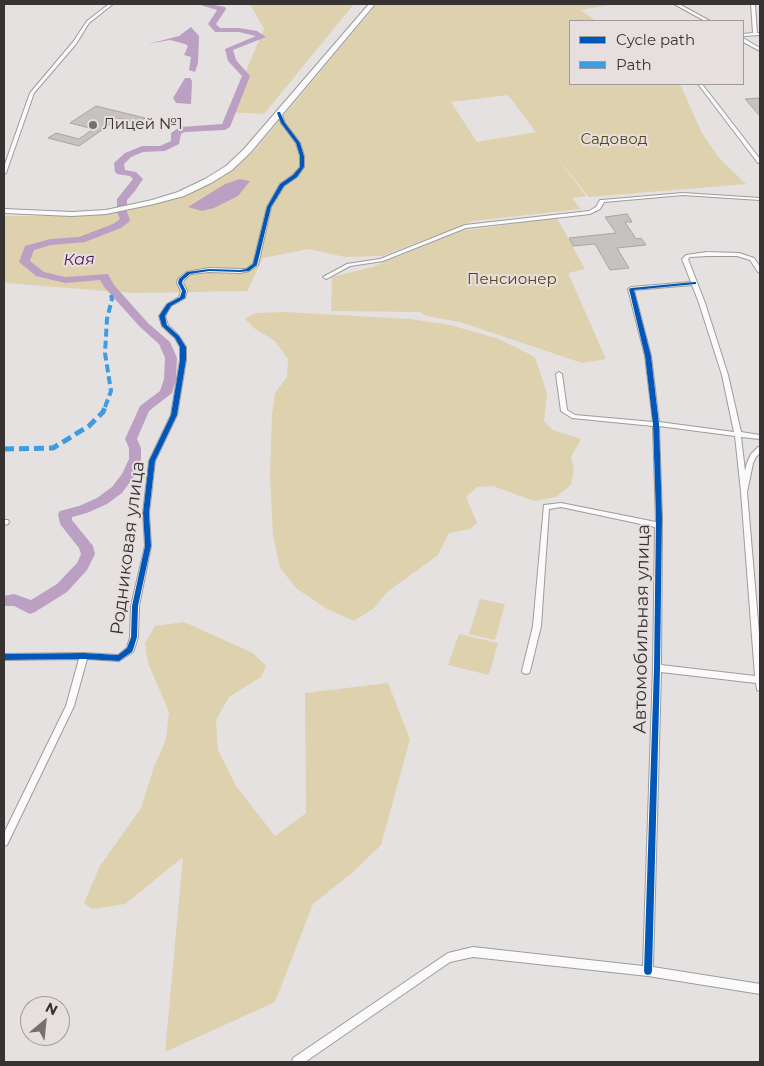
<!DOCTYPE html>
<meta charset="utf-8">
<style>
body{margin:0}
#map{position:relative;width:764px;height:1066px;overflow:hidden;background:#e5e1e1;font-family:Montserrat,sans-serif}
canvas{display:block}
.frame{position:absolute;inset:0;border:5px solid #373333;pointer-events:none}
.legend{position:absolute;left:569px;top:20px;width:175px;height:65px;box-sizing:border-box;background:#e7dfdf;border:1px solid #a19a9a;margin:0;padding:6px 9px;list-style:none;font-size:15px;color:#373333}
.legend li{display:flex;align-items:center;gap:10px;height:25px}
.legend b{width:25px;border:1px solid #a19a9a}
.north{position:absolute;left:20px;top:996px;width:50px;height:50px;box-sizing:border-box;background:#e7dfdf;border:1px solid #a19a9a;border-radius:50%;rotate:28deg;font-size:14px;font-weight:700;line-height:20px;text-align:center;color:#373333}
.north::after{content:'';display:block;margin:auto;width:18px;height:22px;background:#747070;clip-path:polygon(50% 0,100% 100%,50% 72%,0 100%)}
</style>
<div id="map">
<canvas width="764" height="1066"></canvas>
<div class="frame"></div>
<ul class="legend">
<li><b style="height:6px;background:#0057b8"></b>Cycle path</li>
<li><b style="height:6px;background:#3e9de2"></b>Path</li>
</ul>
<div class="north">N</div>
</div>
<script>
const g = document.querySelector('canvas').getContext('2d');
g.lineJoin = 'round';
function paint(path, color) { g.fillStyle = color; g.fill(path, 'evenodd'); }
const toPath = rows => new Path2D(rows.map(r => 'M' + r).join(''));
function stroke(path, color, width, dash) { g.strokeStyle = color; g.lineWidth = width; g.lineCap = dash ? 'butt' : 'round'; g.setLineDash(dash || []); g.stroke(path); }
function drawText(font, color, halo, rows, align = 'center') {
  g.font = font + ' Montserrat,sans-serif'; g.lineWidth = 4; g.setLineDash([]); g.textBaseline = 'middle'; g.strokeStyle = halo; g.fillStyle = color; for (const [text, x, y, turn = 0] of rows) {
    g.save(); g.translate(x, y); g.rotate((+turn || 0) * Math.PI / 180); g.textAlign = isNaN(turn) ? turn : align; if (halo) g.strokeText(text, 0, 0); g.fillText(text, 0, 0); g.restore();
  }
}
paint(toPath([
 [250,4,354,4,264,114,228,112,264,29],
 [377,4,615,4,581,10,596,21,570,21,570,84,680,84,702,133,719,158,746,184,589,197,556,156,586,196,572,198,581,209,473,221,382,256,345,257,309,249,263,258,247,291,133,293,4,283,4,216,82,216,121,212,180,197,208,185,232,170,254,151],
 [508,95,536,132,477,142,451,102],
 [557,218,585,269,568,273,606,359,582,363,460,322,426,316,420,312,331,311,332,277,372,267,461,231],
 [285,312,410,319,450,325,499,339,535,357,547,393,544,421,553,430,581,439,571,457,574,469,571,485,556,497,534,501,493,486,477,487,466,497,477,523,470,529,449,533,438,555,387,592,374,608,354,621,327,609,297,589,280,568,273,535,270,476,272,414,275,393,287,377,288,359,275,341,254,328,245,319,255,313],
 [480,599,505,604,495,640,469,634],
 [184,622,253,653,266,666,261,677,229,697,216,720,218,750,236,786,275,836,306,813,305,693,388,683,410,739,381,845,353,872,313,904,275,1002,165,1052,183,857,125,904,92,909,84,903,100,866,141,808,154,767,166,739,169,712,148,663,145,643,155,626],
 [459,634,498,643,489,675,448,665]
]), '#ded1ae');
paint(toPath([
 [191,27,199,36,198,63,195,72,189,70,191,57,184,55,188,46,185,44,170,40,148,44,179,36],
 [185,78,190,78,192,81,191,104,176,103,173,98],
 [240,179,250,181,238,196,214,208,202,211,188,207,225,184]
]), '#bca0c4');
paint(toPath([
 [197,4,210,4,225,7,226,9,216,24,220,28,239,28,257,31,266,37,233,50,236,60,250,76,230,127,225,130,185,132,181,134,179,144,165,151,143,152,131,157,124,164,125,170,136,172,143,179,135,191,127,200,127,212,130,220,129,222,121,228,85,242,51,245,34,250,30,261,44,272,65,277,108,274,114,285,148,323,170,342,177,358,176,379,172,393,149,411,137,439,141,448,141,459,135,475,122,493,107,504,87,513,72,517,72,520,93,546,95,554,87,570,67,592,35,612,30,614,14,606,4,606,4,596,14,594,31,600,57,584,77,563,81,554,79,548,60,524,58,514,60,511,79,506,97,498,112,487,122,474,129,459,129,448,125,439,140,406,160,391,164,379,165,358,159,344,140,327,105,288,100,280,65,283,36,276,19,262,25,246,50,239,79,237,113,224,120,219,117,212,117,199,133,179,130,176,117,174,115,172,114,163,125,153,142,146,160,146,171,141,171,133,180,127,222,124,242,76,228,61,225,49,256,36,239,32,215,32,208,24,217,10,197,4]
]), '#bca0c4');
const building = toPath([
 [758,98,760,101,760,116,745,99,758,98],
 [96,106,145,118,138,123,119,118,79,146,48,138,56,133,79,139,93,129,70,123,96,106],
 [627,214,632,222,625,222,636,239,641,238,646,245,617,248,629,268,610,270,595,244,573,246,569,238,616,233,605,217,627,214]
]);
paint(building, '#c5c2c1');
stroke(building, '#a8a5a4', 1);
const minor = toPath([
 [109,4,113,4,89,23,76,44,34,93,6,173,4,174,4,167,30,93,73,42,87,21,109,4],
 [751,4,755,4,757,33,760,33,760,35,743,36,743,34,753,33,751,4],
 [698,84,702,84,760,159,760,163,758,163,698,84],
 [277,112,281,112,285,123,300,143,304,156,304,167,297,177,284,186,271,207,258,265,249,271,240,273,209,272,191,274,184,280,183,283,187,291,185,298,171,306,165,316,168,325,179,336,186,347,186,360,177,415,155,461,149,513,151,546,139,606,138,637,134,650,133,652,119,661,87,659,74,706,7,845,4,846,4,833,66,706,79,659,4,660,4,654,84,653,118,655,127,648,130,637,131,606,145,546,143,513,149,461,171,415,180,360,180,347,175,338,162,326,159,316,167,304,179,297,181,291,177,283,178,279,187,272,209,268,240,269,246,269,253,264,267,207,280,184,293,175,300,167,300,156,296,143,281,123,277,113,277,112],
 [683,193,760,198,760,200,683,195,604,202,600,209,590,214,466,228,383,261,350,266,328,278,326,279,323,277,347,264,380,259,465,225,589,211,596,207,600,200,602,200,683,193],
 [707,252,739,253,754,258,760,267,760,273,758,272,750,260,737,256,707,256,690,257,688,259,705,303,728,375,741,432,760,435,760,439,741,437,745,471,747,463,751,454,758,447,760,447,760,453,756,457,753,463,747,492,760,645,760,691,757,690,756,683,661,672,653,967,760,984,760,994,648,976,473,957,450,962,305,1062,292,1062,293,1058,448,953,473,947,643,966,653,668,655,527,561,507,549,509,541,626,530,671,529,673,526,674,523,673,522,671,533,626,544,505,561,503,656,522,653,426,572,418,561,411,556,374,559,372,562,374,567,410,575,415,653,422,645,356,628,289,631,287,691,282,682,259,686,255,707,252],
 [692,285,699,303,722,375,734,432,659,422,651,356,634,290,692,285],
 [659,426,735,436,741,492,755,676,661,665,662,517,659,426],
 [4,520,8,520,9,522,8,524,4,525,4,520]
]);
const tertiary = toPath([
 [674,4,679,4,710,21,705,21,674,4],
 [743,38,760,48,760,51,743,42,743,38]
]);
const primary = toPath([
 [369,4,375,4,250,153,232,170,211,183,184,196,154,204,106,214,72,216,4,213,4,209,72,212,106,210,152,200,178,192,205,179,226,166,244,149,369,4]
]);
stroke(minor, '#9e9b9b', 2);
stroke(tertiary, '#9e9b9b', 2);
stroke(primary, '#9e9b9b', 2);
paint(minor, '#fbfafa');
paint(tertiary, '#fbfafa');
paint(primary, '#fbfafa');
stroke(toPath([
 [105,407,111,391,105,353,107,319,112,299,111,295]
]), '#3e9de2', 4, [8, 4]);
stroke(toPath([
 [4,449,53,448,89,426,103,412,106,405]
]), '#3e9de2', 5, [10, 5]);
paint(toPath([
 [278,112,280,112,285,123,300,143,304,156,304,167,297,177,284,186,271,207,257,265,249,271,240,272,209,271,190,274,183,280,182,283,186,291,185,298,171,306,165,316,167,325,179,336,186,347,186,360,177,415,155,461,149,513,151,546,138,606,137,637,133,650,132,652,119,661,84,659,4,660,4,654,84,653,118,655,127,648,131,637,132,606,145,546,143,513,149,461,171,415,180,360,180,347,175,338,162,326,159,316,167,304,180,297,182,291,178,283,179,279,187,272,209,269,240,270,246,269,253,264,267,207,280,184,293,175,300,167,300,156,296,143,281,123,277,113,278,112],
 [694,282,696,282,696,284,634,290,651,356,659,424,662,517,660,668,652,971,651,974,648,975,645,974,644,971,654,668,656,517,653,424,645,356,629,289,631,288,694,282]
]), '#0057b8');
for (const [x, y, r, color] of [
 [93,125,5,"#747070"]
]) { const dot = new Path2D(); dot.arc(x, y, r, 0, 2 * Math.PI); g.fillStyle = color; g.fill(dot); stroke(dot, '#e7dfdf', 2); }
drawText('15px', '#373333', '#e7dfdf', [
 ["Лицей №1",103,125]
], 'left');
drawText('15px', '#564715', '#e7dfdf', [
 ["Садовод",614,140],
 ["Пенсионер",512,280]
]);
drawText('italic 16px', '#481757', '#e7dfdf', [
 ["Кая",79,260,-2]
]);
drawText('18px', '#373333', '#e7dfdf', [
 ["Родниковая улица",128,548,-83],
 ["Автомобильная улица",642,629,-89]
]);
</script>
